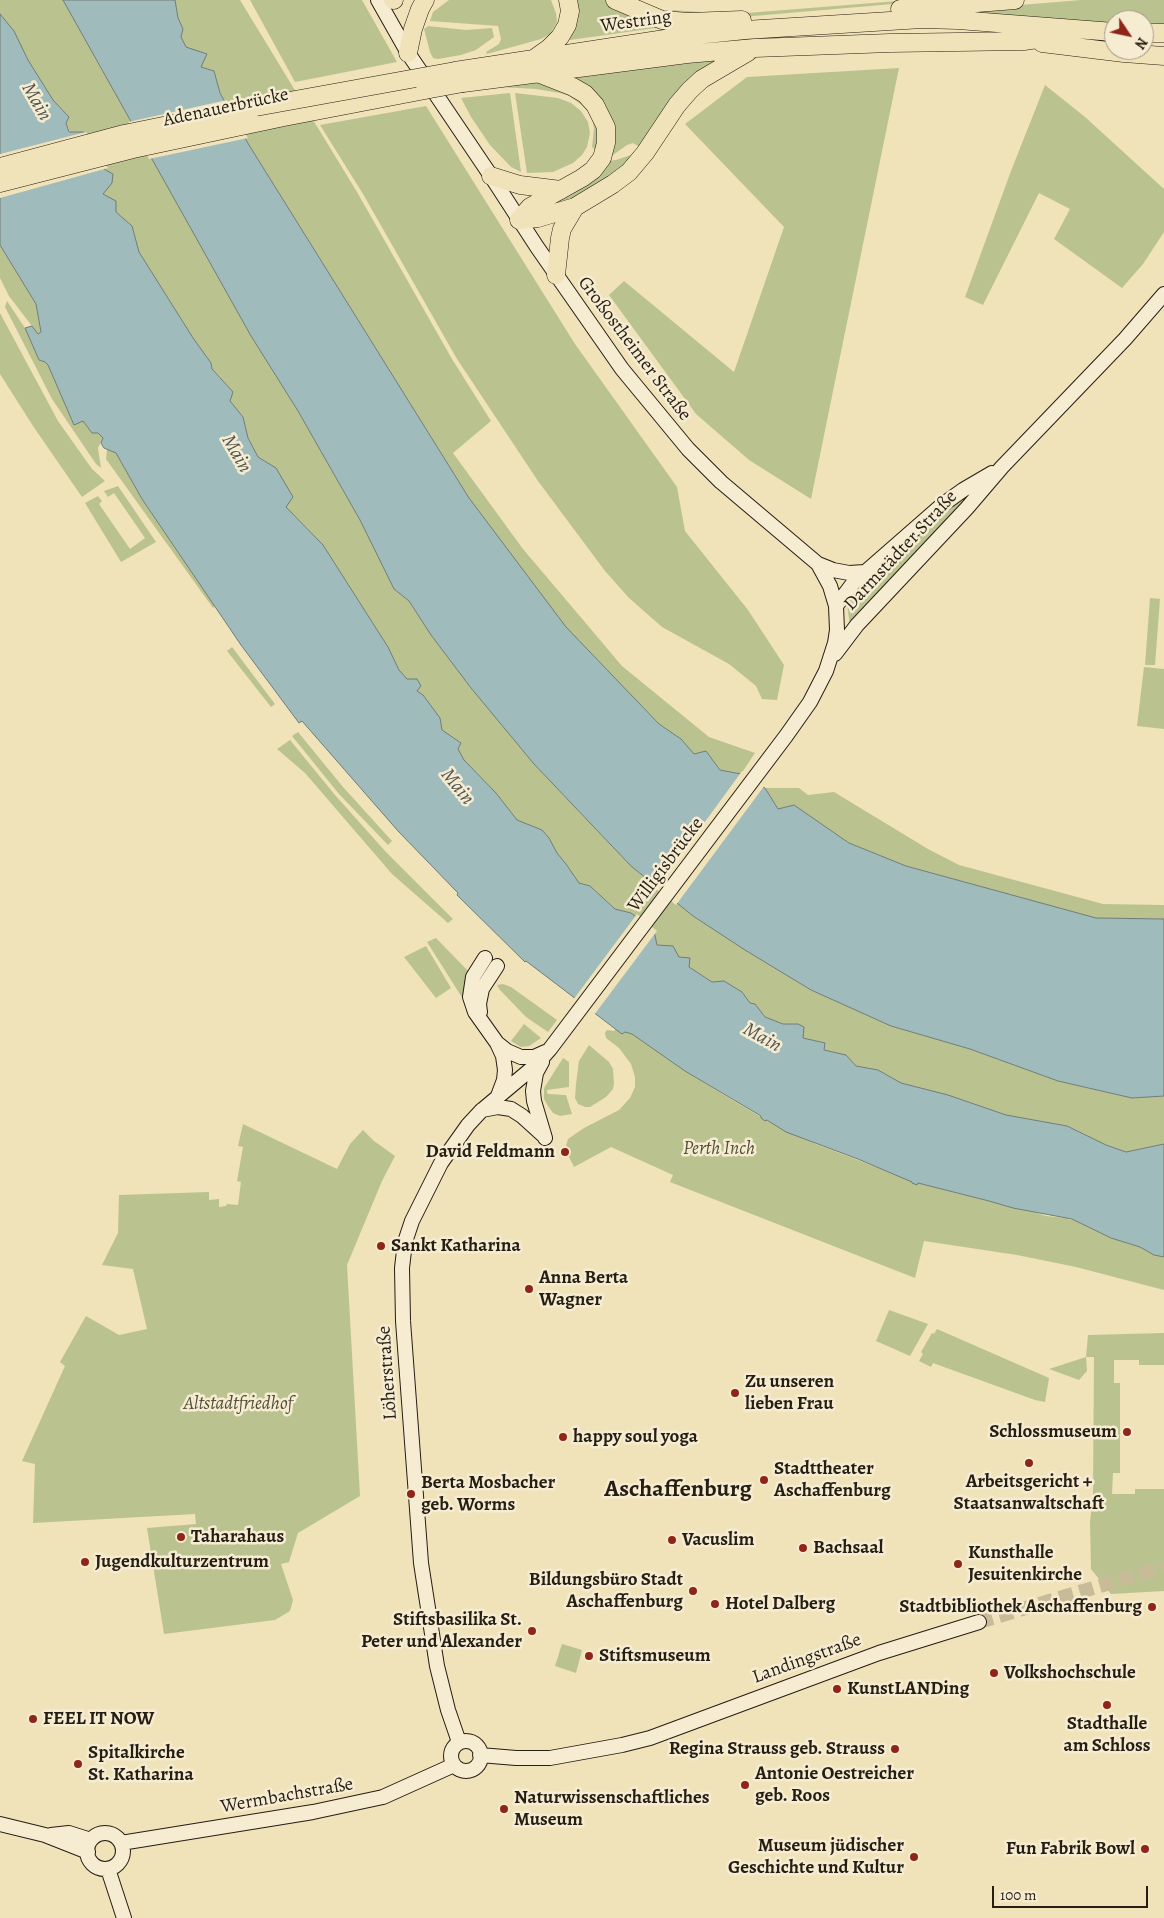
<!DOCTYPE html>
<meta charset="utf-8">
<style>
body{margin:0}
#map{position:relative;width:1164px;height:1918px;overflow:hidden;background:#f0e2b9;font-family:Alegreya,serif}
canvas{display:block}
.north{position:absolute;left:1104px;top:10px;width:50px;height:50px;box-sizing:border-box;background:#f5ecd2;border:1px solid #a29986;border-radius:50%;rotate:124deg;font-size:14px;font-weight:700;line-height:20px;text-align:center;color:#261d13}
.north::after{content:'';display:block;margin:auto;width:18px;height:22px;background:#8f2418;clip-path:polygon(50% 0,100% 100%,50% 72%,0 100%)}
.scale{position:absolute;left:992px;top:1886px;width:156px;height:22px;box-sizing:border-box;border:2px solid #261d13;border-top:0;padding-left:6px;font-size:15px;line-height:18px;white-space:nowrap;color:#261d13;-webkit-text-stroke:4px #f5ecd2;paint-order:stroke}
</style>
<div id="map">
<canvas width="1164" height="1918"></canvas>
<div class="north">N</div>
<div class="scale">100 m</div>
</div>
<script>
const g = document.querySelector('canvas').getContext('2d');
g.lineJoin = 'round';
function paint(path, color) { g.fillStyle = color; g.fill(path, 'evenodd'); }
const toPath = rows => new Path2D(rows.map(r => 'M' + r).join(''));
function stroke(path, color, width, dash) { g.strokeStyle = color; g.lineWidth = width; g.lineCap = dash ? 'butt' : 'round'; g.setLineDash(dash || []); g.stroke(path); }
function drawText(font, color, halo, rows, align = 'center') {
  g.font = font + ' Alegreya,serif'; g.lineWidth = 5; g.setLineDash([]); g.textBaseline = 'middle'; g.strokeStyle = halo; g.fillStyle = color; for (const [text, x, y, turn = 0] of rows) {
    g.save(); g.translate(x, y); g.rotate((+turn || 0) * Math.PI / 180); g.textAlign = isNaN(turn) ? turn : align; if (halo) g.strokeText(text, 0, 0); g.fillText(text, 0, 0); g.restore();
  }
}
paint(toPath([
 [0,0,63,0,251,336,298,411,360,520,394,589,409,601,431,635,471,688,534,764,631,866,693,916,745,950,811,990,891,1026,970,1049,1058,1081,1132,1098,1164,1096,1164,1144,1126,1152,1106,1145,1067,1126,1006,1115,948,1095,901,1083,878,1070,856,1066,846,1055,823,1050,825,1043,803,1038,798,1024,783,1024,765,1017,755,1004,750,1003,742,992,724,981,712,982,689,967,679,957,657,945,643,923,631,913,615,909,590,886,579,883,566,864,557,853,549,838,542,830,517,820,496,793,464,760,458,749,461,743,442,730,440,718,423,695,416,690,399,670,388,647,323,545,286,507,276,468,258,457,248,438,243,417,230,401,233,392,212,369,211,363,193,338,139,252,132,226,116,212,103,193,104,169,70,132,66,123,69,117,53,100,28,60,14,32,0,14],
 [175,0,240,0,357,192,452,359,491,421,453,453,523,549,622,666,709,737,755,753,741,774,720,770,706,751,694,755,681,739,659,724,565,627,469,498,249,145,220,93,214,71,201,67,186,47,181,37,183,29,178,18],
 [250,0,362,0,397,62,295,82],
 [449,0,551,0,556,13,557,22,550,34,541,39,487,54,486,52,499,44,501,39,498,26,430,21,433,12],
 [575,0,610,0,659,22,656,28,570,40,567,39],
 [911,0,939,0,731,18,668,14,670,10,734,14],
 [1081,0,1164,0,1164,24,1144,23,1144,20,1114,20,1114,23,994,18,960,10],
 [428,26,466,30,492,28,494,37,476,50,461,55,438,59,433,58,430,52,424,29],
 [728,54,643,149,633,143,627,145,613,155,609,155,610,117,606,106,599,96,589,89,566,76],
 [899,68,811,499,749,460,696,414,609,295,624,281,734,372,784,227,685,124,747,77],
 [534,82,563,87,598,113,598,152,592,147,594,129,592,117,589,112,582,105,569,96,560,93,536,89,500,87],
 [1045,85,1085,117,1164,189,1164,232,1143,264,1122,288,1054,239,1070,209,1039,193,983,305,965,297,1011,171],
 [510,93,521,172,511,167,490,145,471,117,461,98],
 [515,93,558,98,571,103,581,111,588,122,590,133,587,147,582,155,573,163,553,172,527,173],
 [426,106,575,344,677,487,685,531,748,610,784,665,777,700,762,699,756,686,729,664,662,627,629,598,605,571,538,481,457,359,363,194,320,125],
 [634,154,629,165,570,203,540,207,608,161,616,160],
 [0,245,36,304,41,332,38,334,9,296,0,278],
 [7,301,25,328,39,360,45,362,48,365,74,424,83,421,92,433,98,433,103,438,98,448,101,468,96,464,52,399,5,307],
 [0,313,58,421,92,469,105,481,82,497,33,426,0,374],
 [107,449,116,453,142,499,215,606,213,608,106,459],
 [118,486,156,542,121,562,85,503,98,496,102,501,99,504,130,549,145,538,114,493,108,497,104,491],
 [980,488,850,626,846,597,901,546,960,499],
 [1150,598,1160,599,1155,665,1145,665],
 [232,647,275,704,271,707,227,651],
 [1144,667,1164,669,1164,729,1137,726],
 [298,732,343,787,392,841,388,845,339,794,292,736],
 [290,740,335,795,385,851,453,919,448,923,392,874,305,773,277,749],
 [765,788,799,788,808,795,834,792,928,849,959,865,1103,904,1164,905,1164,919,1096,918,906,866,849,843,794,805,778,809],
 [436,938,470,973,468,1007,427,942],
 [426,946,451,988,436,998,404,957],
 [503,984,511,987,557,1020,548,1032,526,1017,500,990,497,985],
 [524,1024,541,1038,529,1046,521,1047,511,1041],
 [616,1028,622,1034,625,1032,632,1034,685,1071,734,1101,766,1120,816,1144,918,1183,989,1201,1013,1208,1031,1211,1046,1216,1067,1218,1070,1220,1072,1219,1111,1238,1140,1247,1154,1255,1164,1257,1164,1290,1076,1267,1017,1255,924,1241,915,1278,670,1182,673,1175,611,1147,574,1167,565,1149,568,1139,584,1128,619,1110,630,1098,635,1087,635,1077,631,1064,619,1048,606,1038,605,1033,607,1030,614,1031],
 [589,1045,609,1062,613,1069,614,1083,613,1089,606,1097,590,1107,585,1107,578,1104,575,1098,576,1084,579,1061],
 [563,1058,569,1062,569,1087,547,1090,547,1092,548,1094,566,1095,572,1114,560,1116,553,1113,548,1106,544,1099,544,1088],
 [243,1124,337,1169,350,1144,363,1130,374,1141,395,1156,382,1181,347,1265,360,1496,298,1533,289,1562,281,1564,293,1600,290,1611,275,1620,164,1634,147,1528,196,1524,195,1514,33,1523,35,1464,22,1461,65,1366,60,1362,86,1316,119,1335,147,1329,133,1269,102,1265,118,1233,119,1195,209,1192,209,1200,219,1199,219,1207,226,1206,227,1204,238,1205,241,1182,237,1181,243,1147,238,1146],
 [889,1310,928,1324,910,1356,876,1341],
 [937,1329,1049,1378,1045,1402,1035,1400,933,1363,931,1367,919,1361,923,1354,921,1352,932,1333,934,1334],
 [1164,1333,1164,1365,1139,1365,1139,1360,1114,1360,1114,1383,1120,1383,1120,1473,1113,1473,1112,1494,1135,1494,1135,1489,1164,1489,1164,1591,1111,1594,1091,1569,1090,1522,1093,1494,1094,1357,1086,1357,1087,1371,1079,1380,1049,1369,1086,1357,1088,1335],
 [562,1644,582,1650,576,1673,555,1666]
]), '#bac38f');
const water = toPath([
 [63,0,175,0,178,18,183,29,181,37,186,47,207,54,201,67,214,71,220,93,249,145,469,498,566,627,659,724,681,739,694,754,706,751,720,770,741,774,765,788,778,809,794,805,849,843,906,866,1096,918,1164,919,1164,1096,1132,1098,1058,1081,970,1049,891,1026,811,990,745,950,693,916,631,866,534,764,471,688,431,635,409,601,394,589,360,520,298,411,251,336,63,0],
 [0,14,14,31,28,60,53,100,69,117,66,123,69,132,84,132,104,169,113,174,112,183,103,194,116,201,116,212,132,226,139,252,193,338,211,363,212,369,233,392,230,401,243,417,248,438,258,457,276,468,293,497,286,507,323,545,388,647,399,670,407,679,417,679,421,686,417,691,423,695,440,718,442,730,461,743,458,749,464,760,496,793,517,820,542,830,549,838,557,853,566,864,579,883,590,886,615,909,631,913,654,931,657,945,673,946,679,957,690,958,689,967,712,982,724,981,742,992,750,1003,755,1004,765,1017,783,1024,798,1024,804,1027,803,1038,825,1043,824,1050,846,1055,856,1066,878,1070,901,1083,948,1095,1006,1115,1067,1126,1106,1145,1126,1152,1164,1144,1164,1257,1154,1255,1140,1247,1111,1238,1072,1219,1013,1208,989,1201,918,1183,917,1185,912,1183,912,1182,858,1159,786,1132,767,1120,765,1121,761,1118,761,1116,685,1071,632,1034,625,1032,622,1034,526,961,525,962,457,895,458,893,398,831,302,721,299,723,241,645,142,499,116,453,104,448,101,443,103,438,98,433,92,433,83,421,74,425,48,365,45,362,39,360,25,328,32,326,38,334,41,332,36,304,0,245,0,14]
]);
paint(water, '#a0bbbb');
stroke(water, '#6f7c78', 1);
paint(toPath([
 [227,100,248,138,149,159,128,122],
 [86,132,108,168,0,198,0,154],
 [742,771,765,785,676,905,656,889],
 [637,914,657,931,594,1015,573,1000]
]), '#f0e2b9');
stroke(toPath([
 [979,1622,1164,1567]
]), '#c8bb98', 14, [14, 7]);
const secondary = toPath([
 [378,0,408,53,491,176,537,247,622,369,688,449,721,482,818,564,830,586,836,606,837,630,835,643,826,671,810,702,786,736,550,1049,536,1065,481,1111,468,1125,441,1163,412,1221,405,1242,402,1268,403,1321,421,1563,437,1666,448,1710,459,1742],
 [818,564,833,570,849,573,865,572],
 [836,606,854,582,942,505,963,490,992,473],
 [835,654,857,625,967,508,1002,467,1125,339,1164,294],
 [485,958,473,977,470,997,475,1012,497,1043,503,1056,505,1070,504,1080,498,1096],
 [480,1012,479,1004,482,989,497,966],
 [497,1043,507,1051,521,1057,534,1057,545,1052],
 [542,1062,536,1073,533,1091,534,1101,545,1138],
 [482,1110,498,1107,511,1109,522,1116,543,1135],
 '451 1756a15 15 0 1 1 30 0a15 15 0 1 1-30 0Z',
 [480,1755,516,1758,550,1758,622,1745,650,1738,879,1653,979,1622],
 [0,1824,45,1835,88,1852],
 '87 1851a18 18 0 1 1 36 0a18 18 0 1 1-36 0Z',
 [51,1835,69,1833,91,1840],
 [121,1843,313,1812,383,1797,454,1765],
 [108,1869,124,1918]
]);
const highway = toPath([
 [393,0,394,0],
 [615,0,662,20,689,22,742,20],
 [900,9,1015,0],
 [1144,33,1164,33],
 [1042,43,1124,53,1164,56],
 [408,53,413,29,420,9,425,0],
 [535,58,549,48,560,37,567,25,570,11,568,0],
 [455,71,678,37,745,30,922,19,958,20,1114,32],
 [463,83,687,54,755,48,890,43,1024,41,1063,35],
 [0,167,124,134,256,107],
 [491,176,520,185,561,190],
 [0,183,133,149,284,117,425,90],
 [519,220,538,218,575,207,613,184,629,172,645,153,677,105,690,90,702,79,748,52],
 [519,220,530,207,582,178,593,170,602,158,606,143,606,127,595,105,585,94,573,87,540,74],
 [556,275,560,238,562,229,575,207]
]);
stroke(secondary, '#261d13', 16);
stroke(highway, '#261d13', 19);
stroke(secondary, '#f5ecd2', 14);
stroke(highway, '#f0e2b9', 18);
const highwayBridge = toPath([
 [425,90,463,83],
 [256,107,455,71]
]);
stroke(highwayBridge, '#261d13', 19, []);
stroke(highwayBridge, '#f0e2b9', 18);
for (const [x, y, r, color] of [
 [565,1152,5,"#8f2418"],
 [381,1246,5,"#8f2418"],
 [529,1289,5,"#8f2418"],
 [735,1393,5,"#8f2418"],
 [1127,1432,5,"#8f2418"],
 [563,1437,5,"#8f2418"],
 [1029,1463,5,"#8f2418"],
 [764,1480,5,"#8f2418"],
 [411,1494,5,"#8f2418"],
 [181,1537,5,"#8f2418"],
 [672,1540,5,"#8f2418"],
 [803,1548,5,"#8f2418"],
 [85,1562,5,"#8f2418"],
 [958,1564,5,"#8f2418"],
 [693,1591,5,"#8f2418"],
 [715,1604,5,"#8f2418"],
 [1152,1607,5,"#8f2418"],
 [532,1631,5,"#8f2418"],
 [589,1656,5,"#8f2418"],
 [994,1673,5,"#8f2418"],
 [837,1689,5,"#8f2418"],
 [1107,1705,5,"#8f2418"],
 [33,1719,5,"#8f2418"],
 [895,1749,5,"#8f2418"],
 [78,1764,5,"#8f2418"],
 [745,1785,5,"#8f2418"],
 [504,1809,5,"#8f2418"],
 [1145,1849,5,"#8f2418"],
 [914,1857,5,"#8f2418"]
]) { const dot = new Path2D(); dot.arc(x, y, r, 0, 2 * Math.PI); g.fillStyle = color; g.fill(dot); stroke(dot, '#f5ecd2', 2); }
drawText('19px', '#261d13', '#f5ecd2', [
 ["Westring",636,22,-8],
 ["Adenauerbrücke",226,108,-12],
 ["Großostheimer Straße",634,349,53],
 ["Darmstädter Straße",901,551,-47],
 ["Willigisbrücke",666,865,-53],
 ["Löherstraße",388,1373,-94],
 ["Landingstraße",807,1659,-20],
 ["Wermbachstraße",287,1796,-10]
]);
drawText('italic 19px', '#524f38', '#f5ecd2', [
 ["Perth Inch",719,1149],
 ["Altstadtfriedhof",238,1404]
]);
drawText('bold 19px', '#261d13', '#f5ecd2', [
 ["David Feldmann",555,1152,"right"],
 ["Sankt Katharina",391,1246],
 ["Anna Berta",539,1278],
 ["Wagner",539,1300],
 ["Zu unseren",745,1382],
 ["lieben Frau",745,1404],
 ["Schlossmuseum",1117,1432,"right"],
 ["happy soul yoga",573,1437],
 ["Stadttheater",774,1469],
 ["Aschaffenburg",774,1491],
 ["Arbeitsgericht +",1029,1482,"center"],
 ["Staatsanwaltschaft",1029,1504,"center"],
 ["Berta Mosbacher",421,1483],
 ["geb. Worms",421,1505],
 ["Taharahaus",191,1537],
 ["Vacuslim",682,1540],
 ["Bachsaal",813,1548],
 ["Kunsthalle",968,1553],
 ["Jesuitenkirche",968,1575],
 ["Jugendkulturzentrum",95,1562],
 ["Bildungsbüro Stadt",683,1580,"right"],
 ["Aschaffenburg",683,1602,"right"],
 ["Hotel Dalberg",725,1604],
 ["Stadtbibliothek Aschaffenburg",1142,1607,"right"],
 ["Stiftsbasilika St.",522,1620,"right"],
 ["Peter und Alexander",522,1642,"right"],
 ["Stiftsmuseum",599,1656],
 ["Volkshochschule",1004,1673],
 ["KunstLANDing",847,1689],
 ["FEEL IT NOW",43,1719],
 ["Stadthalle",1107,1724,"center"],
 ["am Schloss",1107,1746,"center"],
 ["Regina Strauss geb. Strauss",885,1749,"right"],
 ["Spitalkirche",88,1753],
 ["St. Katharina",88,1775],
 ["Antonie Oestreicher",755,1774],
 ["geb. Roos",755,1796],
 ["Naturwissenschaftliches",514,1798],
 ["Museum",514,1820],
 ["Museum jüdischer",904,1846,"right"],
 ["Geschichte und Kultur",904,1868,"right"],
 ["Fun Fabrik Bowl",1135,1849,"right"]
], 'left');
drawText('italic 20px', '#51544e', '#f5ecd2', [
 ["Main",36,102,60],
 ["Main",236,454,60],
 ["Main",457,787,51],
 ["Main",762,1038,29]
]);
drawText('bold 24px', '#261d13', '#f5ecd2', [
 ["Aschaffenburg",678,1490]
]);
</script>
